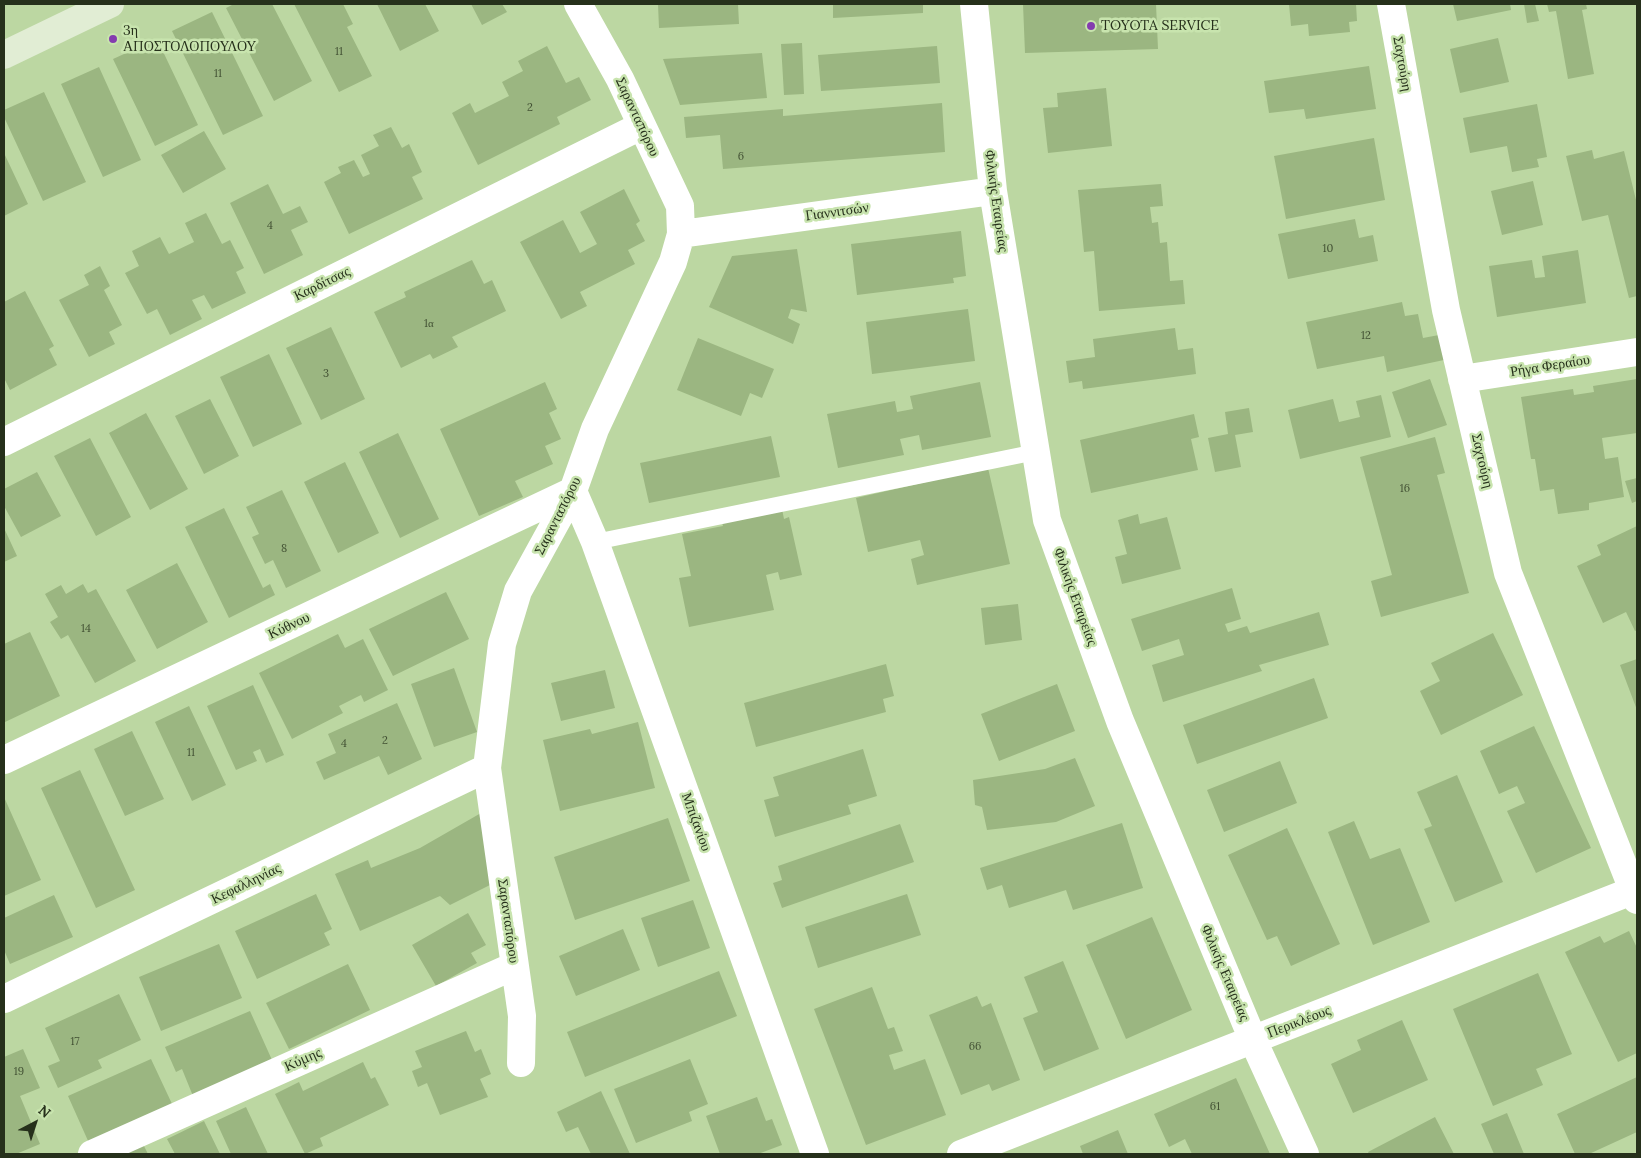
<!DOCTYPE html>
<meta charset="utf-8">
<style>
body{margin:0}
#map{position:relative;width:1641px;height:1158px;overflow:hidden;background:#bcd7a2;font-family:Lora,serif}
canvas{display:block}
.frame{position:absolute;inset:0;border:5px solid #26301b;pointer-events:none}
.north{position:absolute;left:10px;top:1098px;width:50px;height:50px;-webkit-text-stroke:4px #c8e4ae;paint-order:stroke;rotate:40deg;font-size:14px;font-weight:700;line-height:20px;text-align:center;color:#26301b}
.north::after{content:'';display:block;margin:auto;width:18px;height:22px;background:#26301b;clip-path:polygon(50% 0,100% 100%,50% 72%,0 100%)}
</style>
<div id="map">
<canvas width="1641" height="1158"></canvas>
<div class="frame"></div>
<div class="north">N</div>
</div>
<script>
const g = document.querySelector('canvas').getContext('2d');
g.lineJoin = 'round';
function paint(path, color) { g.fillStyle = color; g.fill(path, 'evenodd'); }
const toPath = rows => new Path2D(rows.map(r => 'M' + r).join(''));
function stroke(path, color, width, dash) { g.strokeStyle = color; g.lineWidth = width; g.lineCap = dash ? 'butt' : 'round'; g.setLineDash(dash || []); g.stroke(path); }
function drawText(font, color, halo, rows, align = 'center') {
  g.font = font + ' Lora,serif'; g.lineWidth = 5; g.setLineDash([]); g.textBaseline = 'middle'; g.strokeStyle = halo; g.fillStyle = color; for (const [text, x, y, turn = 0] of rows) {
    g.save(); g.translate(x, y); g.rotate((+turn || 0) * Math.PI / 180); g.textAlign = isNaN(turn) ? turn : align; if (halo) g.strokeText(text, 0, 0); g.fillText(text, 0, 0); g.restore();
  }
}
paint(toPath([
 [234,4,272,4,312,81,274,101,226,8],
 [294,4,343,4,353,24,347,27,372,76,339,92],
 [377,4,425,4,439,31,400,51],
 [471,4,502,4,507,12,482,25],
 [658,4,738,4,739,24,659,28],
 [833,4,923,4,923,13,833,18],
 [1023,4,1156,4,1158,49,1025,53],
 [1289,4,1356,4,1357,21,1349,22,1350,32,1309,36,1308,24,1291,26],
 [1453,4,1510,4,1511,10,1457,21],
 [1524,4,1535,4,1539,21,1527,23],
 [1547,4,1586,4,1587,9,1582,10,1594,74,1568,79,1556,11,1549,12],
 [212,12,263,116,223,135,172,31],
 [1498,38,1509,82,1460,93,1450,49],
 [157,39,198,125,155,146,113,59],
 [802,43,804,94,784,95,781,44],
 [547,46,566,83,579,77,591,100,557,117,560,124,478,165,452,113,470,103,475,113,509,96,502,82,523,71,518,61],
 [937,46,940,83,821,91,818,55],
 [762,53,767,98,680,105,663,59],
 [1369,66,1376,109,1306,119,1304,109,1269,113,1264,81],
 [99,67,141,160,103,177,61,84],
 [1106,88,1112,146,1048,153,1043,108,1058,107,1057,93],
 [44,92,86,182,43,201,4,117,4,110],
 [942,103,945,152,723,169,720,135,686,138,684,117,783,109,783,116],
 [1537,104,1547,157,1537,159,1539,167,1512,172,1507,146,1470,153,1463,118],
 [391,127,402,148,409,144,422,172,412,177,423,199,349,234,324,182,341,173,338,167,354,160,363,177,370,174,361,155,379,146,373,135],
 [204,131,226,169,183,193,161,155],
 [1374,138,1385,200,1286,219,1274,156],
 [1592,150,1594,159,1624,151,1637,204,1637,296,1629,298,1608,215,1582,221,1566,156],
 [4,153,28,204,4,216],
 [1533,181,1543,225,1502,235,1491,191],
 [268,184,283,214,300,206,308,222,291,230,303,255,264,274,230,203],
 [1161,184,1163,206,1150,207,1152,223,1158,222,1160,243,1167,242,1170,281,1183,280,1185,304,1099,311,1094,251,1084,252,1078,190],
 [624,189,640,221,636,224,645,241,628,250,635,264,580,292,587,306,561,319,520,242,563,220,580,253,597,244,580,212],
 [206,213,222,244,230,240,244,268,236,272,246,293,212,309,204,295,192,300,202,319,170,335,157,309,147,314,125,273,139,266,132,251,160,237,169,254,194,242,185,223],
 [1355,219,1359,238,1373,235,1378,261,1288,279,1278,234],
 [961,231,966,276,953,278,954,283,857,295,851,244],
 [797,249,807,312,791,309,788,318,800,324,793,344,709,307,732,256],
 [1578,250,1586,303,1497,317,1489,266,1532,260,1535,278,1545,277,1542,256],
 [472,260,484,284,492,280,506,311,452,337,458,347,433,359,430,354,401,368,374,312,406,297,404,292],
 [100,266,110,286,104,290,122,325,109,332,115,344,89,357,59,300,89,285,84,275],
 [25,291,54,346,49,349,57,365,10,390,4,378,4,302],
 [1402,302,1405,316,1418,314,1423,338,1439,335,1444,360,1387,372,1384,356,1317,369,1306,322],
 [968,309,975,361,872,374,866,322],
 [331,327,365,399,321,420,286,348],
 [1175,328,1178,350,1193,348,1196,374,1083,389,1082,381,1069,383,1066,361,1095,357,1093,339],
 [698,338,774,369,762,398,750,393,741,416,677,390],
 [269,354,302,424,253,447,220,377],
 [1430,379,1447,425,1408,438,1392,392],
 [1637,379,1637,433,1602,438,1605,459,1618,457,1624,497,1589,503,1589,510,1558,514,1554,489,1540,491,1535,459,1531,459,1521,397,1573,389,1574,395,1594,392,1593,386],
 [545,382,557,409,549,413,561,439,545,446,553,464,515,481,523,497,479,516,440,429],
 [980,382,991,437,922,450,919,435,900,439,904,455,838,468,827,414,895,401,897,412,913,409,910,396],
 [1381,395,1391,437,1300,459,1288,410,1333,399,1339,422,1360,417,1356,401],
 [210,399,239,456,204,474,175,416],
 [1249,408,1253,432,1235,435,1241,467,1215,472,1208,438,1228,434,1225,412],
 [146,413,188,489,150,510,109,433],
 [1194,414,1199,437,1191,439,1198,470,1091,493,1080,440],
 [398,433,439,519,400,538,359,452],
 [771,436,780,477,649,503,640,463],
 [1435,437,1445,473,1437,475,1469,593,1381,617,1371,581,1392,575,1360,457],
 [90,438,131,517,96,536,54,456],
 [345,462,379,533,338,553,304,482],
 [988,468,1010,564,917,585,911,559,924,555,920,540,868,552,856,498],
 [37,472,61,516,21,537,4,506,4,489],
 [1637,478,1637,501,1632,503,1625,481],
 [282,490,321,571,286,588,273,560,265,564,252,537,259,534,246,507],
 [224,508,263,588,270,584,275,595,229,618,185,527],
 [782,509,784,519,789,517,802,575,780,580,778,572,766,575,774,610,689,627,679,578,691,576,682,534,723,526,722,522],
 [1138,514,1140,524,1167,517,1181,569,1122,584,1115,557,1127,554,1118,520],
 [1637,526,1637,630,1635,631,1626,612,1603,623,1577,566,1601,555,1597,545],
 [4,528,17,556,4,562],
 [177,563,208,622,157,649,126,590],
 [83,584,88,593,96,589,136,661,95,683,68,635,61,639,50,622,58,617,45,594,61,585,66,594],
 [1232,588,1241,619,1225,624,1228,632,1247,626,1250,633,1319,612,1329,645,1259,665,1262,671,1163,702,1152,665,1184,655,1179,639,1142,651,1131,619],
 [446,592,469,639,393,676,369,629],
 [1018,604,1022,640,985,645,981,608],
 [30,632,60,696,5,722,4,644],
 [1493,633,1523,695,1441,735,1420,691,1440,681,1431,663],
 [338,634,345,648,363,639,388,690,364,702,361,695,339,706,343,713,292,739,259,673],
 [1637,659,1637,710,1620,665],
 [886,664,894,696,883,699,886,712,756,747,744,703],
 [454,668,477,732,434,747,411,684],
 [605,670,615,708,561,721,551,683],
 [1314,678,1328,718,1197,764,1183,725],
 [1057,684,1075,731,999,761,981,714],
 [253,685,284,755,266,763,260,749,253,752,257,761,236,770,207,706],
 [397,703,422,759,388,775,379,756,324,780,316,762,336,753,328,734],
 [189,706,226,785,192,801,155,722],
 [638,722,655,788,560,811,543,740,590,729,592,734],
 [1534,726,1591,848,1536,873,1507,811,1525,803,1517,786,1499,794,1480,751],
 [132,731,164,799,125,816,94,749],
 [863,749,877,796,848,805,851,814,775,837,764,800,779,796,773,777],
 [1075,758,1095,806,1056,822,987,830,982,807,975,805,973,780,1045,769],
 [1280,761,1297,803,1224,832,1207,790],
 [80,770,135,890,96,908,41,788],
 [1457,775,1503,882,1455,902,1424,829,1432,826,1417,792],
 [4,797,41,880,4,896],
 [481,813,492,884,450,905,440,896,360,931,335,874,368,860,371,868,420,848],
 [668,818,690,881,575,920,554,857],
 [1354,821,1370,859,1400,848,1430,922,1373,945,1328,832],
 [1122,823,1143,888,1073,910,1066,890,1009,908,1002,885,987,890,980,868],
 [900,824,914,862,782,908,773,883,782,880,778,866],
 [1287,828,1340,944,1291,966,1277,936,1267,940,1228,855],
 [316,894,332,929,324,933,330,945,257,979,235,931],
 [907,894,921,935,818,968,805,927],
 [54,895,73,937,10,964,4,950,4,918],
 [693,900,710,948,658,967,641,918],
 [468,913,486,945,471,953,477,963,436,986,412,945],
 [1152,917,1192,1010,1126,1039,1086,945],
 [623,929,640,970,576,996,559,956],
 [1629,931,1637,948,1637,1053,1618,1062,1565,952,1600,936,1604,943],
 [219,944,242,998,161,1031,139,977],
 [1063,961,1099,1049,1044,1071,1023,1018,1038,1012,1024,977],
 [348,964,370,1010,289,1049,266,1003],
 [719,971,737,1016,585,1077,567,1032],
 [1538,973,1572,1054,1536,1069,1543,1085,1493,1106,1453,1009],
 [872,987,888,1029,894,1027,903,1051,889,1055,894,1070,925,1059,946,1115,866,1145,814,1009],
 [119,994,141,1040,98,1060,102,1068,58,1088,48,1066,60,1061,45,1028],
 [977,996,982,1007,991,1003,1020,1080,992,1091,989,1084,961,1095,929,1015],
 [250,1011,272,1060,193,1096,182,1069,176,1072,165,1047],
 [1402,1020,1428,1080,1353,1113,1331,1064,1361,1050,1357,1040],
 [466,1031,475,1052,481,1049,491,1074,480,1079,488,1097,440,1115,427,1083,418,1087,412,1071,422,1067,415,1051],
 [23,1049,40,1088,20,1096,40,1144,16,1154,4,1154,4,1057],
 [151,1059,173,1106,89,1143,68,1096],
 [690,1059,708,1104,689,1112,692,1121,636,1143,614,1089],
 [363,1062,371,1079,375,1077,389,1105,320,1138,323,1146,305,1154,275,1094,299,1082,303,1091],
 [1637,1077,1637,1132,1589,1154,1575,1154,1557,1114],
 [1236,1078,1270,1154,1192,1154,1185,1139,1169,1147,1154,1114],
 [601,1091,630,1154,591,1154,578,1127,566,1132,557,1112],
 [757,1097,766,1121,772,1119,782,1145,758,1154,720,1154,706,1116],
 [246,1107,268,1154,231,1154,216,1121],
 [1507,1113,1524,1154,1494,1154,1481,1124],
 [1435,1117,1454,1154,1369,1154,1368,1152],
 [204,1121,220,1154,175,1154,167,1139],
 [1118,1130,1128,1154,1083,1154,1080,1146],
 [143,1144,148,1154,121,1154]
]), '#9bb681');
stroke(toPath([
 [595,542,1036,452]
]), '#fff', 16);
stroke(toPath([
 [974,4,993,191,1047,520,1120,721,1253,1040,1305,1154],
 [1391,4,1446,310,1508,573,1637,900],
 [681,234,993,191],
 [1462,379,1637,352],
 [4,442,641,126],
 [573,491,595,542,815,1154],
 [4,760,573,491],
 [4,999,487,768],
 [521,1063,522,1016,487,768,502,644,518,591,573,491,595,429,673,262,681,234,680,206,620,79,578,4],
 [92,1154,514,966],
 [961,1154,1637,889]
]), '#fff', 28);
stroke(toPath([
 [4,55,110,4]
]), '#e1edd4', 28);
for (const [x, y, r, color] of [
 [1091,26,5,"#843caf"],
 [113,39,5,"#843caf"]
]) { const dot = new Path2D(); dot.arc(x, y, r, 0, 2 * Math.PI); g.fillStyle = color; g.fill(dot); stroke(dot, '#c8e4ae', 2); }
drawText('11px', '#435234', null, [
 ["11",339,52],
 ["11",218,74],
 ["2",530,108],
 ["6",741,157],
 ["4",270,226],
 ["10",1328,249],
 ["1α",429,324],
 ["12",1366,336],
 ["3",326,374],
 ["16",1405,489],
 ["8",284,549],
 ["14",86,629],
 ["2",385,741],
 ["4",344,744],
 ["11",191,753],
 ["17",75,1042],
 ["66",975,1047],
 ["19",19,1072],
 ["61",1215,1107]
]);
drawText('14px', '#26301b', '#c8e4ae', [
 ["TOYOTA SERVICE",1101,26],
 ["3η",123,31],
 ["ΑΠΟΣΤΟΛΟΠΟΥΛΟΥ",123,47]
], 'left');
drawText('14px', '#26301b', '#c8e4ae', [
 ["Σαχτούρη",1402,64,80],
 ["Σαρανταπόρου",637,117,65],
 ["Φιλικής Εταιρείας",996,201,82],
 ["Γιαννιτσών",837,212,-8],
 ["Καρδίτσας",322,284,-26],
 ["Ρήγα Φεραίου",1550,366,-9],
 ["Σαχτούρη",1482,461,77],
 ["Σαρανταπόρου",558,516,-63],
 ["Φιλικής Εταιρείας",1075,597,70],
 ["Κύθνου",289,626,-25],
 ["Μπιζανίου",696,822,70],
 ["Κεφαλληνίας",246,884,-26],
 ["Σαρανταπόρου",508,921,82],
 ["Φιλικής Εταιρείας",1225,973,67],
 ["Περικλέους",1299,1022,-21],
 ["Κύμης",303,1060,-24]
]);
</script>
